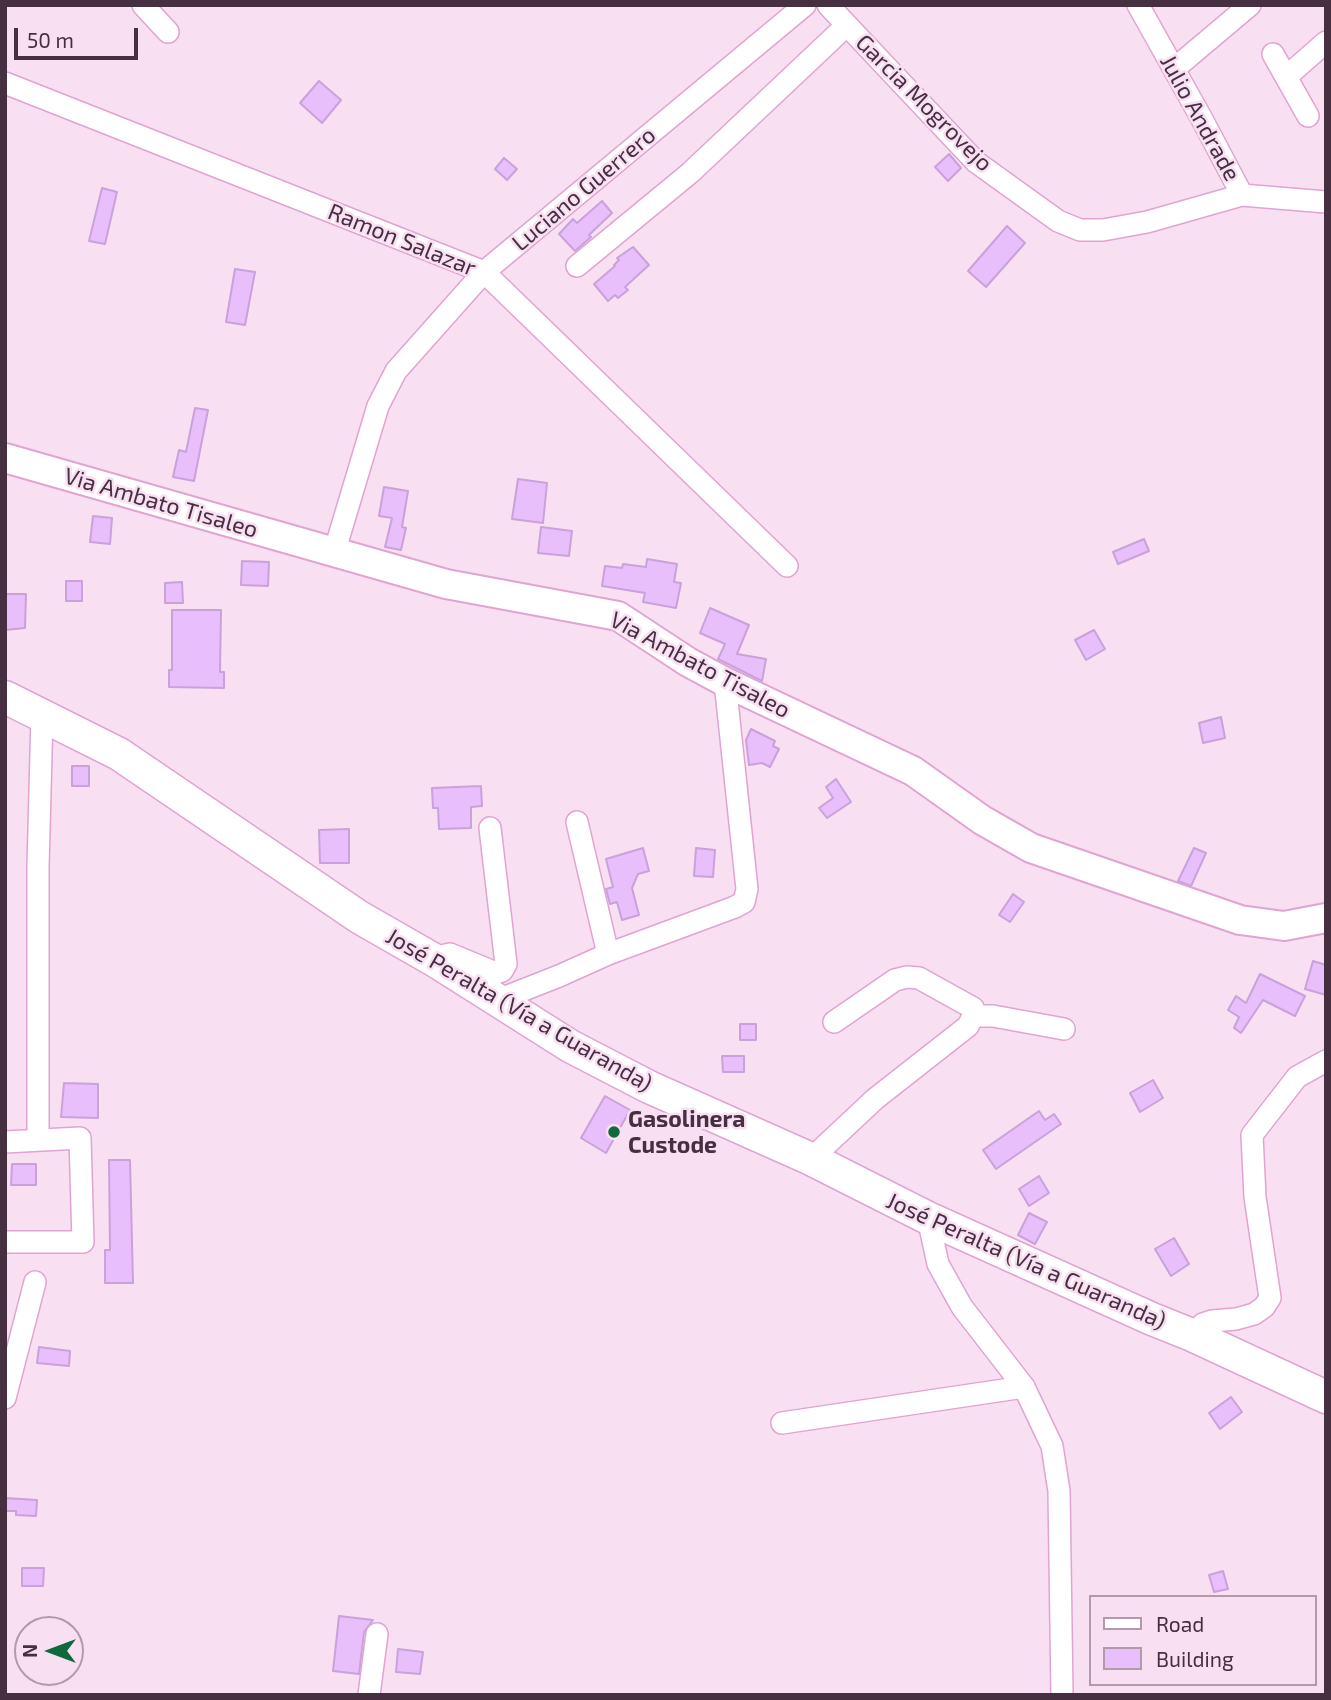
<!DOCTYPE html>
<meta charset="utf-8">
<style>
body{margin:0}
#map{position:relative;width:1331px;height:1700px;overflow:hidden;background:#f9dff2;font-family:"Exo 2",sans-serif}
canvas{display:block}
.frame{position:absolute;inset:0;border:7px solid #472f42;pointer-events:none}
.legend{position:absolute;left:1089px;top:1595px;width:228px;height:91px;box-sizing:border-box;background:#f9dff2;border:2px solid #b299ac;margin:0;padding:9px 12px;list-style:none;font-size:21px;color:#472f42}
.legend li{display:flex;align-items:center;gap:14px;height:35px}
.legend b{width:35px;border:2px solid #b299ac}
.north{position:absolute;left:14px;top:1616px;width:70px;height:70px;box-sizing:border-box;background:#f9dff2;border:2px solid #b299ac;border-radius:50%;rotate:270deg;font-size:19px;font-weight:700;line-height:28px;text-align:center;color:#472f42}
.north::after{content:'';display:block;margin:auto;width:24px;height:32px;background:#0e6a3d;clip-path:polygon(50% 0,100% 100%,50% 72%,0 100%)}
.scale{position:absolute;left:14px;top:28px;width:124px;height:32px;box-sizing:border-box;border:4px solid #472f42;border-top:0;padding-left:9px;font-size:21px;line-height:24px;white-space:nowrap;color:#472f42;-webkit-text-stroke:5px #f9dff2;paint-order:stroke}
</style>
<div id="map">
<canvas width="1331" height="1700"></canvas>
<div class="frame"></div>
<ul class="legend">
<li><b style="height:9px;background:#fff"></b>Road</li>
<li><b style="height:19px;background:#e8bffa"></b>Building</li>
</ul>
<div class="north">N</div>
<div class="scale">50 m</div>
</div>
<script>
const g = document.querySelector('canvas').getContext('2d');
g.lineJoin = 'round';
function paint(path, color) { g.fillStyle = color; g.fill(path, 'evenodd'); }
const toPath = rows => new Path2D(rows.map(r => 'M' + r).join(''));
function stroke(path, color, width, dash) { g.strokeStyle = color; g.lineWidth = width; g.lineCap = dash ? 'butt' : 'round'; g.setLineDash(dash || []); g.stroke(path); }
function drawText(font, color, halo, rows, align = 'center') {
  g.font = font + ' "Exo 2",sans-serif'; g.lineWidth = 5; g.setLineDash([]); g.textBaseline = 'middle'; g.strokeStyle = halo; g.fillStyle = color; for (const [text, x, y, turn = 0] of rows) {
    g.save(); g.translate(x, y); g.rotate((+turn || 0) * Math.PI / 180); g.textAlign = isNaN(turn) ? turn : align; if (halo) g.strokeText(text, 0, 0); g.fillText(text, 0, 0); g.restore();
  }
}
const building = toPath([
 [319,81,341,100,322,123,300,103,319,81],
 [949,154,961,168,948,181,935,167,949,154],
 [504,158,517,169,507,180,495,169,504,158],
 [102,188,117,192,105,244,89,241,102,188],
 [602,201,612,213,589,235,591,237,575,251,559,234,573,219,577,223,602,201],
 [1007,226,1025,243,986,287,968,271,1007,226],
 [633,247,649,265,625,287,628,290,618,298,615,295,608,301,594,284,615,266,614,265,619,260,617,258,633,247],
 [235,269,255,272,245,325,226,322,235,269],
 [195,408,208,410,194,481,173,477,179,450,186,452,195,408],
 [518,479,547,483,543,523,512,519,518,479],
 [384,487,408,491,402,527,406,528,401,550,385,547,392,518,379,516,384,487],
 [93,516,112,518,110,544,90,542,93,516],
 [541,527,572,531,569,556,538,553,541,527],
 [1144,539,1149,551,1118,564,1113,552,1144,539],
 [647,559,677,564,674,582,681,583,676,608,643,602,645,593,602,586,605,566,622,568,623,564,646,567,647,559],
 [242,561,269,562,268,586,241,585,242,561],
 [66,581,82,581,82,601,66,601,66,581],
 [182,582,183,603,165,603,165,583,182,582],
 [5,594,26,594,25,628,5,630,5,594],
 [710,608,749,625,737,654,766,659,762,681,718,659,725,644,700,633,710,608],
 [172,610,221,610,220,672,224,672,224,688,169,687,169,670,172,670,172,610],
 [1094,630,1105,649,1086,660,1075,640,1094,630],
 [1221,717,1225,738,1203,743,1199,723,1221,717],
 [751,729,775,741,773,746,779,749,770,767,762,763,749,765,746,740,751,729],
 [72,766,89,766,89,786,72,786,72,766],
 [836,779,851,802,827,818,819,808,833,798,826,787,836,779],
 [481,786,482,806,471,807,471,828,439,829,438,808,433,808,432,788,481,786],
 [349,829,349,863,320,863,319,830,349,829],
 [643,848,649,871,638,874,632,888,639,915,622,920,617,902,610,904,606,889,613,887,606,859,643,848],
 [696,848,715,850,713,877,694,876,696,848],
 [1194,848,1206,853,1191,886,1178,881,1194,848],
 [1013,894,1024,902,1010,922,999,915,1013,894],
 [1313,961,1326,965,1326,995,1305,989,1313,961],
 [1260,974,1305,996,1295,1016,1263,1000,1241,1033,1234,1028,1239,1017,1228,1010,1236,996,1246,1003,1260,974],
 [740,1024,756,1024,756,1040,740,1040,740,1024],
 [722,1056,744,1056,744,1072,723,1072,722,1056],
 [1153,1080,1163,1098,1140,1112,1130,1093,1153,1080],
 [64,1083,98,1084,98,1118,61,1117,64,1083],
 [605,1096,630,1110,606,1153,581,1138,605,1096],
 [1039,1111,1045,1120,1054,1114,1061,1124,996,1169,983,1150,1039,1111],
 [109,1160,130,1160,133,1283,105,1283,105,1250,110,1250,109,1160],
 [12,1164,36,1164,36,1185,11,1185,12,1164],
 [1039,1176,1049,1193,1029,1206,1019,1189,1039,1176],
 [1029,1213,1047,1222,1035,1244,1018,1235,1029,1213],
 [1174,1238,1189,1264,1171,1276,1155,1249,1174,1238],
 [39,1347,70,1351,69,1366,37,1363,39,1347],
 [1231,1397,1242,1412,1220,1429,1209,1413,1231,1397],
 [5,1498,37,1500,36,1516,16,1515,16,1511,5,1511,5,1498],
 [22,1568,44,1568,43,1586,22,1586,22,1568],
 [1223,1571,1228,1589,1214,1592,1209,1575,1223,1571],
 [339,1616,373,1620,364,1632,359,1674,333,1671,339,1616],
 [398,1649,423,1652,420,1674,396,1672,398,1649]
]);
paint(building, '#e8bffa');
stroke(building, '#c9a1db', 2);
const minor = toPath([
 [143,5,168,32],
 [828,5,976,162,1058,221,1080,230,1103,230,1147,222,1242,195,1326,202],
 [1138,5,1203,121,1242,195],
 [1273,54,1308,116],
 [1174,69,1250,5],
 [1286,77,1326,42],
 [5,83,484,272,787,566],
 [577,266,690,173,847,25],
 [334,553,378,406,396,371,484,272,805,5],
 [577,822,608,954],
 [438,957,450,954,496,973,502,971,506,964,490,828],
 [498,1000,559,976,608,954,735,907,744,902,747,889,725,682],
 [973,1016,993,1016,1064,1029],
 [38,1139,38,867,42,715],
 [5,1142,80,1138,83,1242,5,1242],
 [811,1159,875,1099,968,1026,973,1016,973,1008,919,978,907,977,895,980,834,1022],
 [928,1218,938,1264,962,1307,1024,1387,1052,1446,1059,1491,1062,1695],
 [1192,1335,1203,1324,1212,1321,1236,1319,1254,1314,1264,1307,1270,1298,1255,1197,1252,1135,1297,1077,1326,1061],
 [5,1398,35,1282],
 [782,1423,1024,1387],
 [369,1695,377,1634]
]);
const major = toPath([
 [5,458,446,584,618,616,688,662,725,682,913,771,982,820,1031,848,1240,920,1284,926,1326,918]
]);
const highway = toPath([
 [5,697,119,754,359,917,434,960,570,1046,649,1087,811,1159,928,1218,1152,1319,1192,1335,1326,1397]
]);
stroke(minor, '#e0a4d2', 24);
stroke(major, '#e0a4d2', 32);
stroke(highway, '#e0a4d2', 35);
stroke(minor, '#fff', 21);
stroke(major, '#fff', 28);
stroke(highway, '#fff', 32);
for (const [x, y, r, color] of [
 [614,1132,7,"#0e6a3d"]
]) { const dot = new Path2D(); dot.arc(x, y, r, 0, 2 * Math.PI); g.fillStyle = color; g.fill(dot); stroke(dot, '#f9dff2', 2.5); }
drawText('23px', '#472f42', '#f9dff2', [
 ["Garcia Mogrovejo",924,103,45],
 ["Julio Andrade",1200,118,61],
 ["Luciano Guerrero",584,189,-40],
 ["Ramon Salazar",402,240,22],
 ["Via Ambato Tisaleo",161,503,16],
 ["Via Ambato Tisaleo",700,665,28],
 ["José Peralta (Vía a Guaranda)",519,1010,30],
 ["José Peralta (Vía a Guaranda)",1026,1261,24]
]);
drawText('bold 23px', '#472f42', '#f9dff2', [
 ["Gasolinera",628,1119],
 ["Custode",628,1145]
], 'left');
</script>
